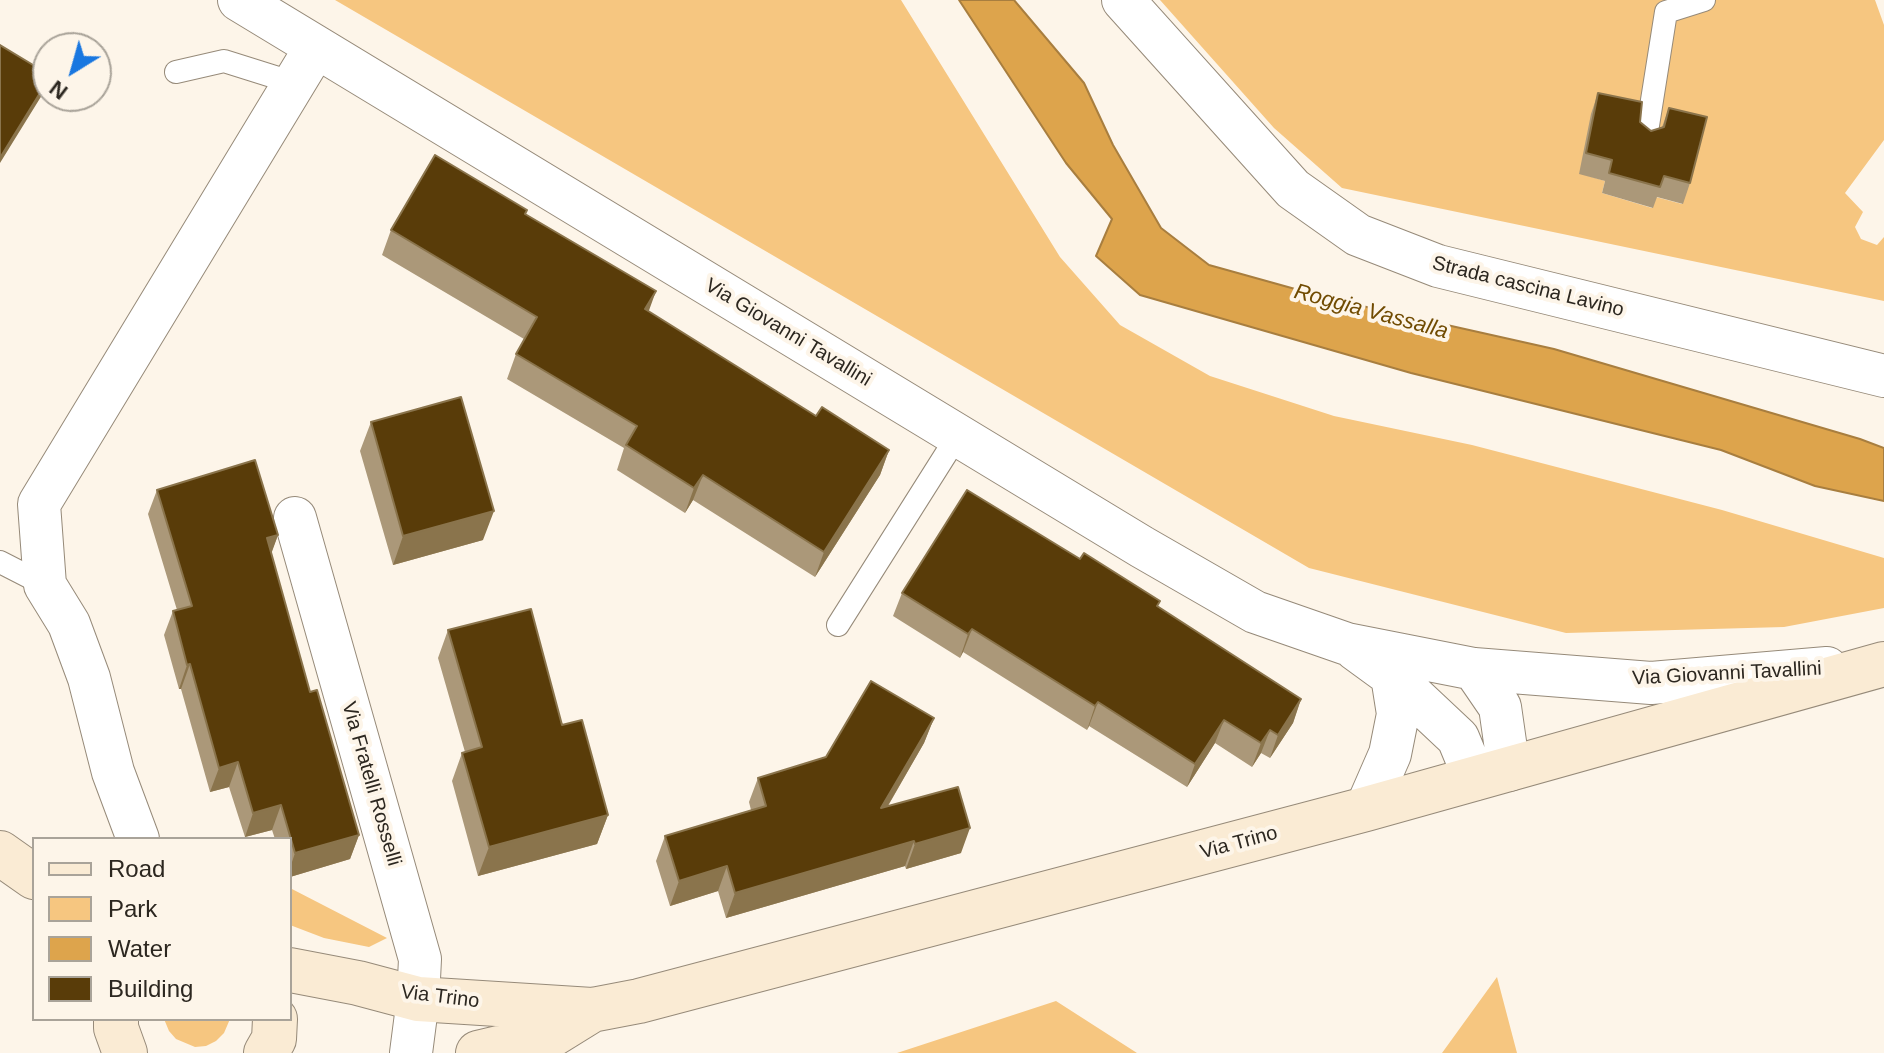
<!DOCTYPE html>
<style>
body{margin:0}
#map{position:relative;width:1884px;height:1053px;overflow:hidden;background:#fdf5e9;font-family:Arial,sans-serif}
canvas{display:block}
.legend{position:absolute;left:32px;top:837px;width:260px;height:184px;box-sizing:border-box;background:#fdf5e9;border:2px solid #a9a399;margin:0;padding:10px 14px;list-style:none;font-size:24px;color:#2c2720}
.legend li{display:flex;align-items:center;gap:16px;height:40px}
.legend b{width:40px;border:2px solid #a9a399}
.north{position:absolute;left:32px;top:32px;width:80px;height:80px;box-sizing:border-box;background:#fdf5e9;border:2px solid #a9a399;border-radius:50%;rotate:217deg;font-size:22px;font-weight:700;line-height:32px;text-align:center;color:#2c2720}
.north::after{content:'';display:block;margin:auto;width:28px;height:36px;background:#1977e0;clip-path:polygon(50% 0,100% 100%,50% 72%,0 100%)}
</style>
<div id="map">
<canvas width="1884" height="1053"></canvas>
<ul class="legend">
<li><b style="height:10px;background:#faebd4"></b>Road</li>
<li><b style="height:22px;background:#f6c680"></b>Park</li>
<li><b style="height:22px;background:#dda44c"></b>Water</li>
<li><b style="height:22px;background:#593c09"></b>Building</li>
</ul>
<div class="north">N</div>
</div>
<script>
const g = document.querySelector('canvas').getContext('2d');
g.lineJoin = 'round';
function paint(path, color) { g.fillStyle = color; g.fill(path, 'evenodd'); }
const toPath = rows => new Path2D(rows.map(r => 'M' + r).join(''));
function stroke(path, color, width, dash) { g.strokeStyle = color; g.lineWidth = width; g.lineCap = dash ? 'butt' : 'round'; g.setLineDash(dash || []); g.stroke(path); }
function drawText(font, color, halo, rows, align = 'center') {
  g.font = font + ' Arial,sans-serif'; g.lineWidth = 8; g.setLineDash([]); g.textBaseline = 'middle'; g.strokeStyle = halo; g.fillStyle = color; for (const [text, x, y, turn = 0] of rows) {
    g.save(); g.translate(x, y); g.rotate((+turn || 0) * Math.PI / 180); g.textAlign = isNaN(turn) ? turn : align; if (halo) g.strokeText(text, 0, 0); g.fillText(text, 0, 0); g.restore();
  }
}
paint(toPath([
 [335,0,901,0,1060,257,1120,325,1210,376,1334,416,1472,445,1722,510,1884,558,1884,608,1784,627,1566,633,1309,568],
 [1160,0,1875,0,1884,25,1884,140,1845,193,1863,212,1855,227,1861,239,1877,245,1884,237,1884,301,1342,188,1274,128],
 [1699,138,1682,204,1656,197,1652,208,1602,193,1605,181,1579,173],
 [290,888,387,938,369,947,324,938,290,925],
 [1497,977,1517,1053,1442,1053],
 [1056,1001,1137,1053,897,1053],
 [164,1019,230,1019,224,1033,216,1041,206,1046,195,1047,176,1039,169,1031]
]), '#f6c680');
const water = toPath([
 [959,0,1014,0,1084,83,1113,145,1161,228,1209,265,1331,299,1554,349,1860,439,1884,448,1884,501,1815,486,1721,450,1411,373,1140,295,1096,256,1112,219,1066,163,959,0]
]);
paint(water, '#dda44c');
stroke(water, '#a87e3f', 2);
const service = toPath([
 [176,72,224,61,294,83],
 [1646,138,1666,12,1704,0],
 [0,562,45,585],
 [838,625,958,435]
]);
const minor = toPath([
 [239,0,1142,547,1255,612,1347,644,1474,669,1651,683,1827,668],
 [1123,0,1293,189,1358,235,1438,266,1884,376],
 [295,518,420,959,418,999,411,1053],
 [1355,649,1392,676,1458,738,1475,779],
 [1474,669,1500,707,1509,770],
 [1366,809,1390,754,1398,714,1392,676],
 [138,839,113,772,89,678,69,624,45,585,39,504,316,47]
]);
const secondary = toPath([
 [0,853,34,877],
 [290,970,358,983,418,999,592,1010,639,1001,1366,809,1884,664],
 [116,1019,116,1028,125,1053],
 [266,1053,274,1039,275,1019],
 [478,1053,550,1036,592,1010]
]);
stroke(service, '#968a79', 24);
stroke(minor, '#968a79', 44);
stroke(secondary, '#968a79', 46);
stroke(service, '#fff', 22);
stroke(minor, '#fff', 42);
stroke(secondary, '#faebd4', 44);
paint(toPath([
 [1598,93,1640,122,1651,131,1662,127,1669,108,1690,183,1683,204,1657,197,1653,208,1602,193,1605,181,1579,174,1591,114],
 [526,214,648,311,816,416,889,450,880,475,815,577,693,500,685,513,617,470,624,448,507,379,516,354,524,339,382,255,391,230],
 [371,422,483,540,393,565,360,451],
 [157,490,278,535,271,553,310,692,359,835,350,859,290,877,290,839,275,839,272,830,245,837,229,787,210,792,181,689,179,689,164,635,173,611,177,610,148,514],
 [1080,559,1158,607,1301,699,1293,723,1270,758,1261,753,1252,767,1215,743,1187,787,1089,726,1087,730,963,652,960,658,893,616,902,593],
 [448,630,562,725,608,815,597,844,478,876,452,781,462,753,465,752,438,658],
 [934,718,924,743,888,806,961,853,906,869,905,866,726,918,718,891,670,906,656,861,665,836,751,810,749,802,758,778,826,757]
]), '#ab9879');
paint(toPath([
 [48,80,47,87,0,163,0,158],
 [656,291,647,316,645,309],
 [889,450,880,475,815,577,824,552],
 [703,475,693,500,685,513,694,488],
 [494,511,483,540,393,565,403,536],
 [278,535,269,560,267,538],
 [972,629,963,652,960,658,968,634],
 [190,664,181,689,179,689,187,665],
 [1301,699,1293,723,1270,758,1278,735],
 [1098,702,1089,726,1087,730,1095,706],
 [934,718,924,743,872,833,881,808],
 [1224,720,1215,743,1187,787,1195,764],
 [1270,730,1261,753,1252,767,1261,743],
 [238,762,229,787,210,792,219,768],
 [281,805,272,830,245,837,253,813],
 [608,815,597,844,478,876,489,847],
 [970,828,961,853,906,869,915,844],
 [359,835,350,859,290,877,290,868,295,853],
 [914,841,905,866,726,918,735,893],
 [727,866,718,891,670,906,679,881]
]), '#8a744c');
const building = toPath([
 [0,45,48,74,48,80,0,158,0,45],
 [1598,93,1642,102,1640,122,1651,131,1664,127,1669,108,1707,117,1690,183,1664,176,1660,187,1609,173,1612,160,1586,153,1598,93],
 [435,155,527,210,525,214,656,291,645,309,816,416,822,407,889,450,824,552,703,475,694,488,626,445,637,426,516,354,537,317,391,230,435,155],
 [461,397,494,511,403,536,371,422,461,397],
 [255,460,278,535,267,538,310,692,317,690,359,835,295,853,281,805,253,813,238,762,219,768,190,664,187,665,173,611,192,606,157,490,255,460],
 [967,490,1080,559,1084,553,1160,601,1157,606,1301,699,1278,735,1270,730,1261,743,1224,720,1195,764,1098,702,1095,706,972,629,968,634,902,593,967,490],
 [531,609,562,725,582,720,608,815,489,847,462,753,482,747,448,630,531,609],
 [871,681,934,718,881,808,958,787,970,828,915,844,914,841,735,893,727,866,679,881,665,836,766,806,758,778,826,757,871,681]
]);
paint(building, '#593c09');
stroke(building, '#8a744c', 2);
drawText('20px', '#2c2720', '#fdf5e9', [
 ["Strada cascina Lavino",1528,287,14],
 ["Via Giovanni Tavallini",788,333,31],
 ["Via Giovanni Tavallini",1727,674,-3],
 ["Via Fratelli Rosselli",371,784,74],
 ["Via Trino",1239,843,-15],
 ["Via Trino",440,997,7]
]);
drawText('italic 22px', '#704b02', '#fdf5e9', [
 ["Roggia Vassalla",1371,312,15]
]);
</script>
